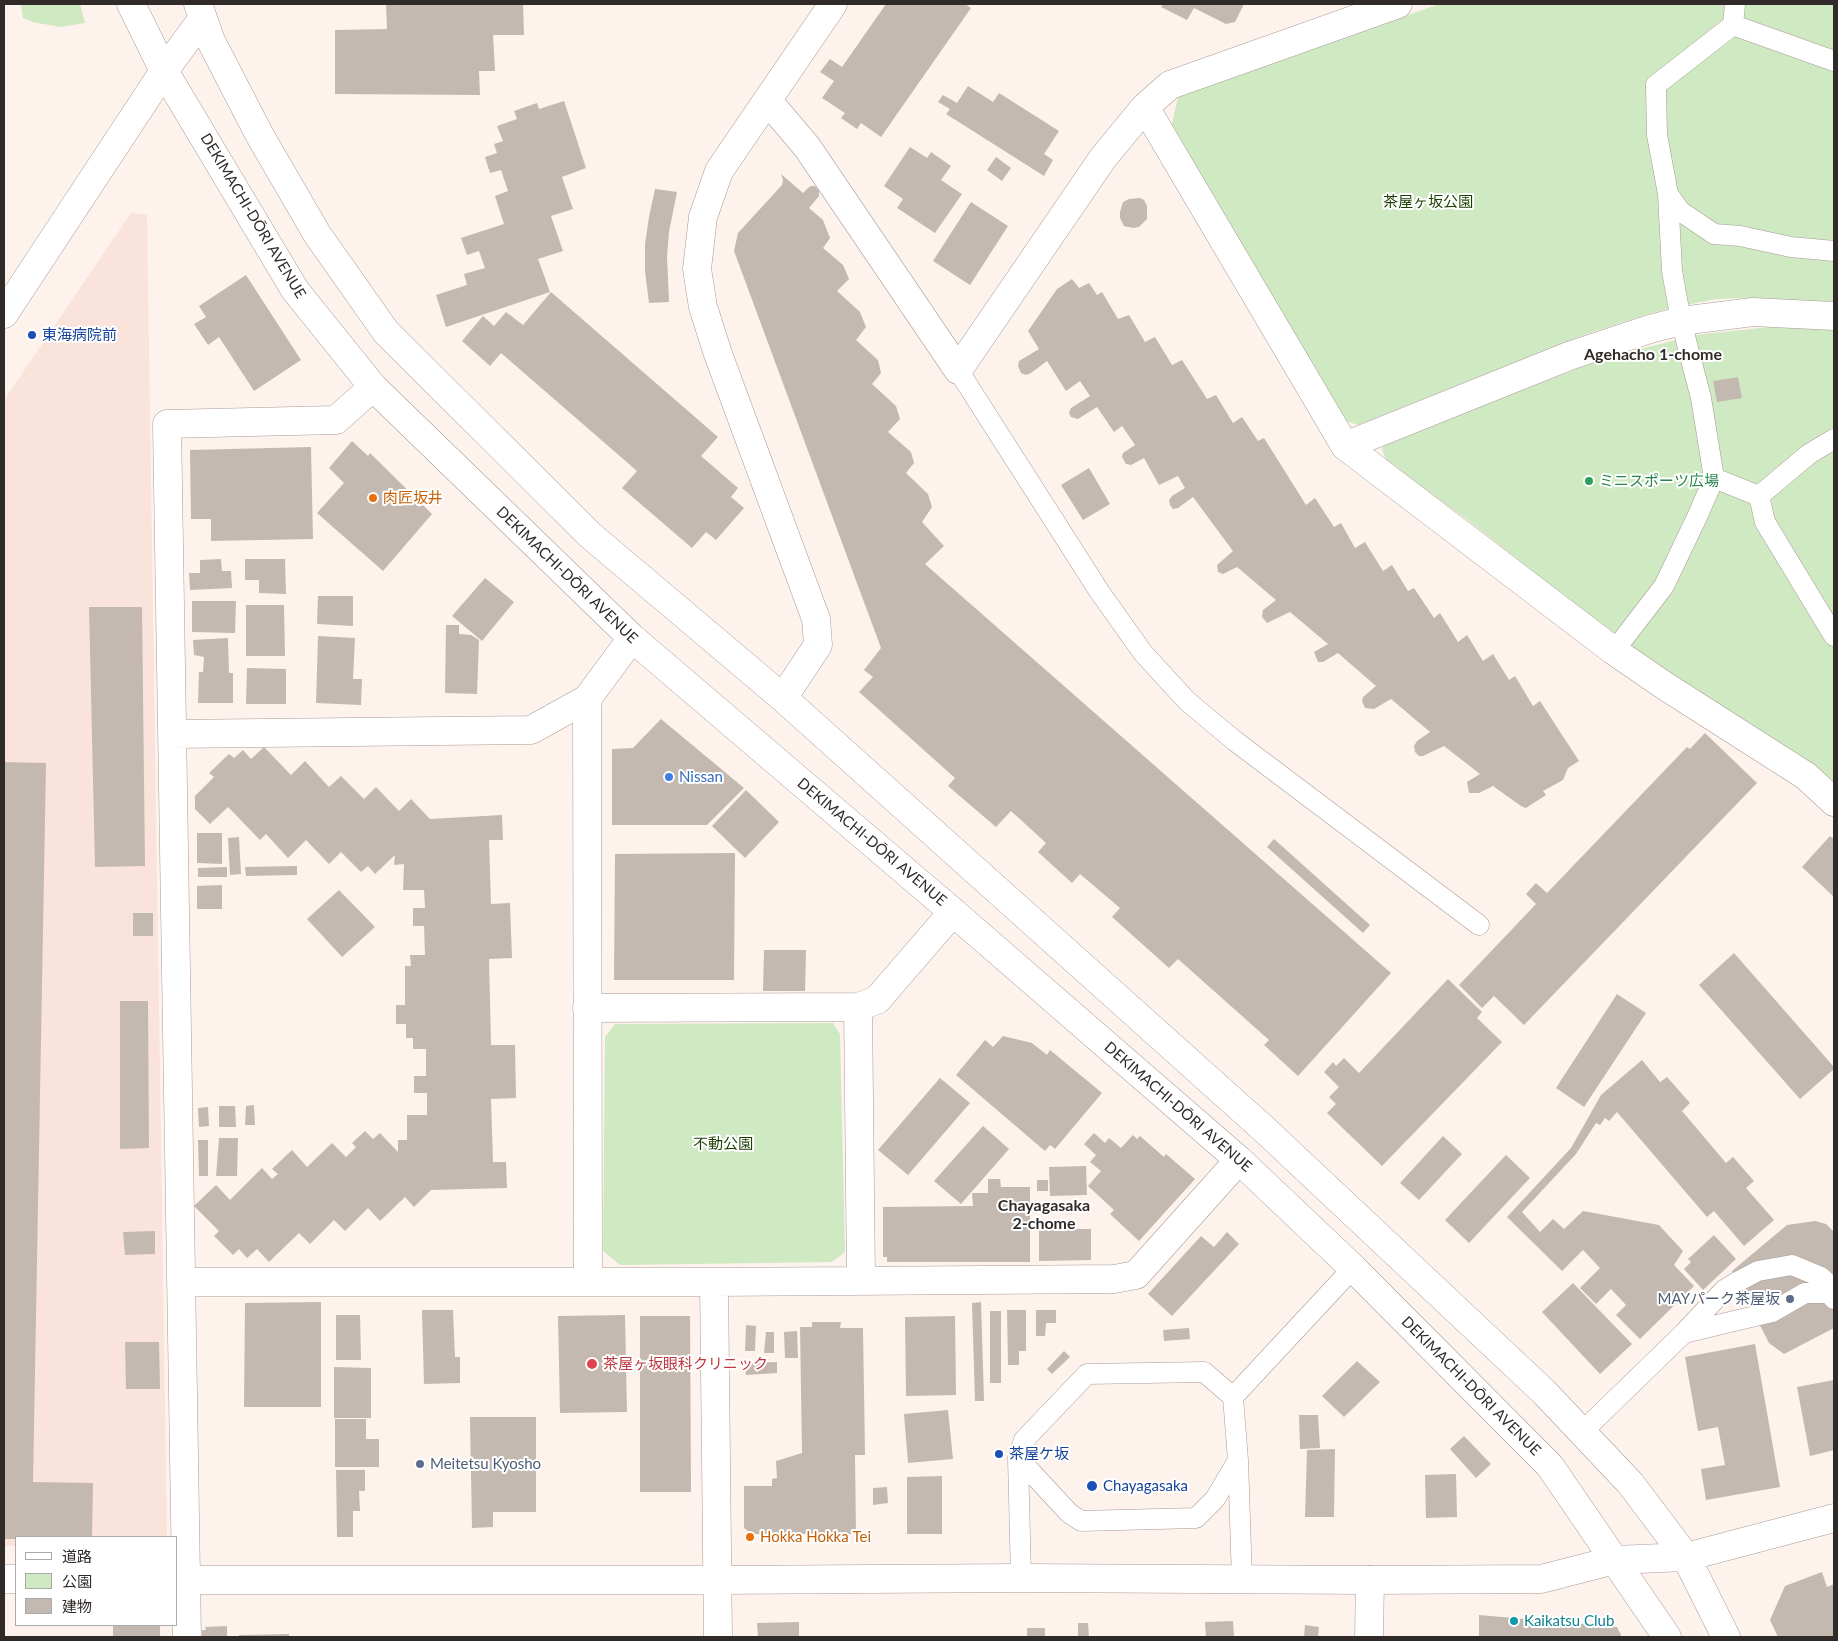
<!DOCTYPE html>
<meta charset="utf-8">
<style>
body{margin:0}
#map{position:relative;width:1838px;height:1641px;overflow:hidden;background:#fef2ed;font-family:Lato,"Noto Sans JP",sans-serif}
canvas{display:block}
.frame{position:absolute;inset:0;border:5px solid #302b28;pointer-events:none}
.legend{position:absolute;left:15px;top:1536px;width:162px;height:90px;box-sizing:border-box;background:#fff;border:1px solid #acaaa9;margin:0;padding:6px 9px;list-style:none;font-size:15px;color:#302b28}
.legend li{display:flex;align-items:center;gap:10px;height:25px}
.legend b{width:25px;border:1px solid #acaaa9}
</style>
<div id="map">
<canvas width="1838" height="1641"></canvas>
<div class="frame"></div>
<ul class="legend">
<li><b style="height:6px;background:#fff"></b>道路</li>
<li><b style="height:14px;background:#cfe9c2"></b>公園</li>
<li><b style="height:14px;background:#c4b9b0"></b>建物</li>
</ul>
</div>
<script>
const g = document.querySelector('canvas').getContext('2d');
g.lineJoin = 'round';
function paint(path, color) { g.fillStyle = color; g.fill(path, 'evenodd'); }
const toPath = rows => new Path2D(rows.map(r => 'M' + r).join(''));
function stroke(path, color, width, dash) { g.strokeStyle = color; g.lineWidth = width; g.lineCap = dash ? 'butt' : 'round'; g.setLineDash(dash || []); g.stroke(path); }
function drawText(font, color, halo, rows, align = 'center') {
  g.font = font + ' Lato,"Noto Sans JP",sans-serif'; g.lineWidth = 4; g.setLineDash([]); g.textBaseline = 'middle'; g.strokeStyle = halo; g.fillStyle = color; for (const [text, x, y, turn = 0] of rows) {
    g.save(); g.translate(x, y); g.rotate((+turn || 0) * Math.PI / 180); g.textAlign = isNaN(turn) ? turn : align; if (halo) g.strokeText(text, 0, 0); g.fillText(text, 0, 0); g.restore();
  }
}
paint(toPath([
 [131,213,147,215,167,1537,16,1537,16,1546,4,1546,4,400]
]), '#fae3da');
paint(toPath([
 [21,4,80,4,85,23,61,27,32,22,23,18],
 [1439,4,1834,4,1834,302,1745,298,1716,299,1671,308,1648,314,1584,335,1358,425,1340,419,1172,124,1178,97],
 [1778,326,1834,330,1834,786,1643,656,1609,629,1562,597,1520,561,1465,518,1402,474,1386,461,1382,449,1384,444,1587,365,1624,353,1696,335],
 [833,1023,840,1034,845,1252,832,1262,620,1265,603,1251,605,1037,615,1024]
]), '#cfe9c2');
paint(toPath([
 [386,4,523,4,524,35,493,35,495,71,479,71,480,95,335,94,335,30,387,29],
 [886,4,965,4,971,8,881,137,861,123,857,129,841,118,845,113,822,98,834,81,820,72,830,59,842,67],
 [1163,4,1244,4,1235,22,1226,24,1194,8,1187,20,1161,7],
 [968,86,993,102,999,93,1059,131,1044,154,1053,160,1044,176,946,114,950,109,938,102,943,95,957,103],
 [564,101,586,168,562,177,573,209,551,216,563,251,538,259,550,292,446,327,436,295,467,285,464,274,485,268,479,251,467,255,461,238,504,224,495,196,508,191,501,170,490,173,485,157,497,153,494,144,503,141,497,126,517,119,514,111,537,103,539,109],
 [910,147,927,158,931,152,951,166,941,180,962,194,935,233,897,208,903,199,884,186],
 [996,157,1011,168,1002,181,987,170],
 [781,174,803,193,808,188,811,186,815,186,819,191,819,196,809,208,823,220,830,238,823,248,843,265,849,279,837,291,860,312,866,327,856,340,878,360,881,373,872,384,896,406,900,419,888,432,911,452,914,463,906,473,928,494,932,507,922,522,944,546,925,564,1391,973,1298,1076,1264,1045,1269,1040,1178,959,1169,968,1112,917,1120,908,1080,874,1072,883,1038,852,1046,843,1011,811,996,827,948,786,955,778,859,692,873,677,864,670,881,648,734,251,738,233,782,185,783,180],
 [655,189,677,192,669,232,667,257,669,302,649,303,645,271,645,244,649,217],
 [1140,198,1144,200,1147,206,1147,219,1139,227,1133,228,1124,226,1120,218,1120,212,1123,202,1129,199],
 [971,202,1008,226,970,285,933,261],
 [246,275,301,360,254,391,219,337,208,345,194,324,206,317,199,306],
 [1072,279,1079,288,1089,283,1097,295,1102,292,1118,319,1129,315,1145,342,1155,337,1172,365,1182,360,1207,399,1216,395,1233,423,1242,417,1258,441,1264,438,1306,505,1315,498,1334,527,1341,523,1355,548,1365,542,1383,571,1392,565,1408,591,1414,588,1434,618,1440,613,1458,642,1467,635,1483,661,1493,654,1509,680,1515,676,1533,706,1540,701,1579,761,1568,768,1563,780,1543,791,1546,795,1526,808,1521,806,1493,786,1479,793,1469,793,1467,782,1480,774,1444,746,1423,756,1419,756,1415,752,1414,746,1417,741,1430,732,1391,699,1374,709,1365,708,1362,701,1363,697,1376,686,1338,653,1323,662,1318,662,1314,652,1328,644,1290,612,1267,623,1262,617,1263,610,1276,600,1237,567,1223,574,1218,572,1217,565,1233,551,1193,497,1178,508,1173,509,1170,505,1169,500,1172,496,1185,488,1178,476,1159,485,1144,458,1131,465,1126,464,1122,457,1123,453,1135,445,1122,426,1114,432,1097,407,1078,419,1071,417,1069,413,1071,408,1090,396,1080,381,1066,391,1047,361,1031,373,1026,375,1021,373,1018,366,1019,361,1039,349,1028,331,1057,289],
 [551,292,718,437,701,456,738,488,731,497,744,508,716,540,706,532,692,548,622,488,637,471,501,353,490,366,462,341,483,316,494,326,506,312,523,325],
 [1738,377,1742,398,1717,402,1713,381],
 [352,441,368,456,370,453,432,514,383,571,317,513,344,483,329,468],
 [311,447,313,539,211,541,211,519,191,519,190,450],
 [1089,468,1110,504,1083,520,1061,485],
 [221,559,222,571,231,571,232,588,190,590,189,573,200,573,200,560],
 [245,559,285,559,286,594,259,593,259,580,245,580],
 [485,578,514,602,482,641,452,616],
 [318,596,353,596,353,626,317,624],
 [192,601,236,601,235,633,192,632],
 [246,605,284,605,285,656,246,656],
 [89,607,142,607,145,866,95,867],
 [446,625,459,625,459,634,471,635,479,640,477,694,445,693],
 [318,636,355,638,353,679,362,679,361,705,316,703],
 [228,638,229,673,233,673,233,703,198,703,199,672,203,672,204,657,194,655,193,640],
 [247,668,286,669,286,704,246,704],
 [661,719,744,788,707,825,612,825,612,749,633,748],
 [1705,733,1757,783,1524,1025,1494,996,1482,1008,1459,985,1536,904,1526,894,1536,883,1547,893,1687,747,1690,749],
 [264,747,291,775,305,761,329,787,341,776,364,799,376,787,399,811,411,799,430,819,502,815,503,840,489,840,491,904,510,903,512,958,489,959,491,1045,515,1045,516,1098,491,1099,493,1162,506,1162,507,1188,431,1190,414,1207,405,1197,380,1221,368,1208,345,1231,334,1220,310,1244,299,1233,269,1262,257,1249,247,1258,239,1249,233,1255,214,1236,219,1231,194,1206,216,1185,230,1200,262,1168,272,1179,278,1174,272,1169,292,1150,307,1167,332,1143,346,1157,356,1147,352,1143,365,1131,373,1139,380,1133,398,1152,398,1140,407,1140,407,1115,427,1115,427,1093,414,1093,414,1076,426,1076,426,1049,413,1049,413,1038,406,1038,406,1024,396,1024,396,1005,405,1005,405,966,411,966,410,955,425,955,424,926,413,926,413,908,425,908,424,890,403,890,404,864,394,865,395,855,375,874,368,866,361,872,341,852,329,864,306,840,288,858,266,834,260,840,228,807,210,824,195,809,195,796,214,777,209,773,229,754,234,758,243,750,251,759],
 [4,762,46,763,33,1482,93,1483,92,1537,16,1537,16,1539,4,1539],
 [746,790,779,822,745,858,712,826],
 [197,833,222,833,222,864,197,863],
 [1830,836,1834,839,1834,897,1802,867],
 [239,837,241,874,230,875,228,838],
 [1274,839,1370,925,1363,933,1267,847],
 [735,853,734,980,614,980,615,854],
 [297,866,297,875,246,876,245,867],
 [227,867,227,877,198,877,198,868],
 [222,885,222,909,197,909,197,886],
 [339,890,375,927,342,957,307,919],
 [133,913,153,913,153,936,133,936],
 [764,950,806,950,805,991,763,991],
 [1734,953,1834,1067,1834,1069,1800,1099,1699,985],
 [1448,979,1482,1012,1477,1018,1502,1042,1382,1166,1327,1113,1336,1104,1329,1097,1339,1087,1324,1072,1333,1062,1336,1066,1344,1058,1359,1073],
 [1617,994,1646,1013,1584,1107,1556,1088],
 [120,1001,148,1001,149,1148,120,1149],
 [1003,1036,1032,1043,1047,1055,1050,1050,1102,1093,1055,1149,1050,1145,1045,1151,956,1075,985,1040,993,1047],
 [1642,1060,1660,1082,1667,1077,1690,1103,1682,1111,1726,1163,1733,1157,1754,1181,1746,1188,1774,1220,1744,1246,1714,1211,1707,1217,1617,1112,1609,1121,1605,1118,1600,1125,1596,1123,1576,1154,1522,1212,1540,1232,1553,1219,1564,1229,1583,1211,1659,1225,1683,1251,1674,1265,1694,1286,1640,1339,1616,1315,1626,1305,1611,1289,1596,1304,1580,1288,1600,1268,1583,1250,1562,1271,1507,1217,1571,1148,1601,1095],
 [940,1078,970,1103,908,1175,878,1150],
 [254,1105,255,1125,245,1125,246,1106],
 [219,1106,235,1106,236,1127,219,1127],
 [208,1107,209,1126,199,1127,198,1108],
 [983,1126,1009,1149,961,1204,934,1181],
 [1094,1133,1105,1143,1109,1138,1121,1148,1133,1135,1137,1139,1140,1136,1164,1157,1166,1154,1195,1179,1139,1241,1110,1214,1114,1210,1088,1186,1101,1171,1090,1162,1096,1155,1084,1144],
 [1443,1136,1462,1154,1419,1200,1400,1183],
 [219,1138,238,1138,237,1176,216,1176],
 [198,1140,208,1140,208,1176,199,1176],
 [1506,1155,1530,1178,1469,1243,1445,1220],
 [1086,1166,1087,1195,1050,1196,1049,1167],
 [988,1179,1000,1179,1001,1187,1030,1187,1030,1262,887,1262,887,1257,883,1257,883,1207,973,1206,972,1193,988,1193],
 [1037,1180,1048,1180,1048,1191,1037,1191],
 [1815,1221,1826,1224,1834,1232,1834,1328,1784,1354,1769,1343,1732,1271,1787,1225],
 [1039,1229,1091,1229,1091,1260,1039,1261],
 [155,1231,155,1254,125,1255,123,1232],
 [1227,1232,1239,1244,1172,1316,1148,1294,1201,1236,1214,1247],
 [1714,1235,1736,1259,1703,1290,1684,1269,1691,1262,1688,1259],
 [1573,1283,1632,1344,1600,1374,1542,1312],
 [321,1302,321,1407,244,1407,245,1303],
 [981,1302,984,1401,975,1401,972,1303],
 [422,1310,453,1310,455,1357,460,1357,460,1383,424,1384],
 [1007,1310,1026,1310,1026,1351,1019,1351,1019,1365,1008,1365],
 [1036,1310,1056,1310,1056,1323,1046,1323,1045,1336,1036,1336],
 [990,1311,1001,1311,1001,1383,990,1383],
 [336,1315,360,1315,361,1360,336,1360],
 [625,1315,627,1412,560,1413,558,1316],
 [640,1316,690,1316,691,1492,640,1492],
 [955,1316,956,1395,906,1396,905,1317],
 [812,1322,841,1322,840,1328,863,1328,865,1455,855,1455,856,1534,752,1534,744,1528,744,1486,772,1486,772,1479,777,1478,776,1461,802,1453,800,1327,812,1327],
 [746,1325,756,1326,755,1351,745,1351],
 [1189,1328,1190,1339,1164,1341,1163,1330],
 [797,1331,798,1358,785,1358,784,1332],
 [766,1332,774,1332,774,1353,764,1353],
 [125,1342,159,1342,160,1389,126,1389],
 [1755,1344,1780,1487,1706,1500,1701,1469,1725,1465,1718,1427,1698,1431,1685,1357],
 [1064,1351,1070,1357,1052,1374,1047,1369],
 [1357,1361,1380,1382,1344,1417,1322,1396],
 [777,1362,777,1373,746,1375,745,1363],
 [334,1367,371,1368,371,1418,334,1418],
 [1834,1380,1834,1450,1810,1456,1797,1387],
 [948,1410,953,1459,908,1463,904,1414],
 [1299,1415,1318,1415,1320,1448,1300,1449],
 [470,1417,536,1417,536,1512,493,1512,493,1527,472,1528],
 [335,1419,366,1419,366,1439,379,1439,379,1467,335,1467],
 [1464,1436,1491,1464,1476,1478,1450,1449],
 [1335,1449,1334,1517,1305,1517,1307,1450],
 [336,1470,365,1470,365,1491,359,1491,360,1511,353,1511,353,1537,337,1537],
 [1456,1474,1457,1517,1426,1518,1425,1475],
 [942,1476,942,1534,907,1534,907,1477],
 [887,1487,888,1503,873,1505,873,1488],
 [1822,1572,1827,1587,1834,1584,1834,1637,1778,1637,1770,1620,1785,1586],
 [1479,1615,1617,1627,1622,1637,1479,1637],
 [1233,1621,1234,1637,1206,1637,1205,1622],
 [799,1622,799,1637,758,1637,757,1623],
 [1078,1623,1088,1623,1089,1637,1078,1637],
 [113,1625,160,1625,160,1637,113,1637],
 [1305,1625,1319,1627,1318,1637,1304,1637],
 [227,1626,227,1637,202,1637,202,1630,206,1630,205,1627],
 [1027,1628,1045,1628,1045,1637,1027,1637],
 [289,1634,289,1637,239,1637,239,1635]
]), '#c4b9b0');
const lane = toPath([
 [1735,4,1733,25,1834,61],
 [1733,25,1656,85,1657,135,1668,194,1680,211,1714,234,1740,236,1791,247,1834,251],
 [958,370,1099,591,1143,653,1187,701,1235,741,1479,925],
 [1714,478,1759,496,1809,454,1834,439],
 [1759,496,1765,522,1834,636],
 [1614,651,1664,586,1697,517,1714,478,1701,398,1681,321,1672,271,1668,194],
 [1684,1333,1772,1312,1805,1293,1829,1293,1834,1299],
 [1233,1397,1353,1268],
 [1582,1432,1684,1333,1724,1290,1737,1282,1758,1271,1792,1265,1821,1277,1834,1290],
 [1018,1458,1069,1513,1081,1521,1196,1518,1215,1499,1238,1460],
 [1021,1578,1018,1458,1024,1440,1087,1374,1204,1372,1233,1397,1238,1460,1242,1579]
]);
const street = toPath([
 [768,101,807,147,958,370,1103,158,1145,107,1170,85,1398,4],
 [1145,107,1345,446,1614,651,1665,686,1806,776,1834,802],
 [1345,446,1569,356,1650,329,1681,321,1753,312,1834,316],
 [783,698,818,645,816,619,718,354,703,307,697,269,703,217,719,171,833,4],
 [587,699,588,1281],
 [172,734,531,730,587,699,632,638],
 [858,1007,861,1280],
 [587,1008,858,1007,877,1000,953,912],
 [182,1282,714,1282,1114,1279,1136,1275,1239,1160],
 [714,1282,718,1637],
 [187,1637,167,424,336,420,373,387],
 [1369,1637,1370,1580]
]);
const secondary = toPath([
 [131,4,164,71,295,290,373,387,632,638,953,912,1239,1160,1353,1268,1550,1466,1667,1637],
 [198,4,211,41,259,134,317,234,386,332,590,535,783,698,1265,1130,1544,1392,1630,1483,1686,1557,1726,1637],
 [4,314,164,71,203,18],
 [4,1579,16,1579],
 [176,1580,717,1580,1021,1578,1370,1580,1541,1579,1615,1560,1686,1557,1834,1518]
]);
stroke(lane, '#a99b95', 21);
stroke(street, '#a99b95', 29);
stroke(secondary, '#a99b95', 29);
stroke(lane, '#fff', 20);
stroke(street, '#fff', 28);
stroke(secondary, '#fff', 28);
for (const [x, y, r, color] of [
 [32,335,5,"#1a4fb4"],
 [1589,481,5,"#2e9e5b"],
 [373,498,5,"#e8710a"],
 [669,777,5,"#3f7fe0"],
 [1790,1299,5,"#5c6f8a"],
 [592,1364,6,"#e0444e"],
 [999,1454,5,"#1a4fb4"],
 [420,1464,5,"#5c6f8a"],
 [1092,1486,6,"#1a4fb4"],
 [750,1537,5,"#e8710a"],
 [1514,1621,5,"#0f9aa8"]
]) { const dot = new Path2D(); dot.arc(x, y, r, 0, 2 * Math.PI); g.fillStyle = color; g.fill(dot); stroke(dot, '#fff', 2); }
drawText('15px', '#1b3e00', '#fff', [
 ["茶屋ヶ坂公園",1428,202],
 ["不動公園",723,1144]
]);
drawText('15px', '#302b28', '#fff', [
 ["DEKIMACHI-DŌRI AVENUE",253,216,59],
 ["DEKIMACHI-DŌRI AVENUE",567,575,44],
 ["DEKIMACHI-DŌRI AVENUE",872,842,40],
 ["DEKIMACHI-DŌRI AVENUE",1178,1107,41],
 ["DEKIMACHI-DŌRI AVENUE",1471,1386,45]
]);
drawText('15px', '#164399', '#fff', [
 ["東海病院前",42,335],
 ["茶屋ケ坂",1009,1454],
 ["Chayagasaka",1103,1486]
], 'left');
drawText('15px', '#27864d', '#fff', [
 ["ミニスポーツ広場",1599,481]
], 'left');
drawText('15px', '#c56008', '#fff', [
 ["肉匠坂井",383,498],
 ["Hokka Hokka Tei",760,1537]
], 'left');
drawText('15px', '#366cbe', '#fff', [
 ["Nissan",679,777]
], 'left');
drawText('15px', '#4e5e75', '#fff', [
 ["MAYパーク茶屋坂",1780,1299],
 ["Meitetsu Kyosho",430,1464,"left"]
], 'right');
drawText('15px', '#be3a42', '#fff', [
 ["茶屋ヶ坂眼科クリニック",603,1364]
], 'left');
drawText('15px', '#0d838f', '#fff', [
 ["Kaikatsu Club",1524,1621]
], 'left');
drawText('bold 16px', '#302b28', '#fff', [
 ["Agehacho 1-chome",1653,355],
 ["Chayagasaka",1044,1206],
 ["2-chome",1044,1224]
]);
</script>
